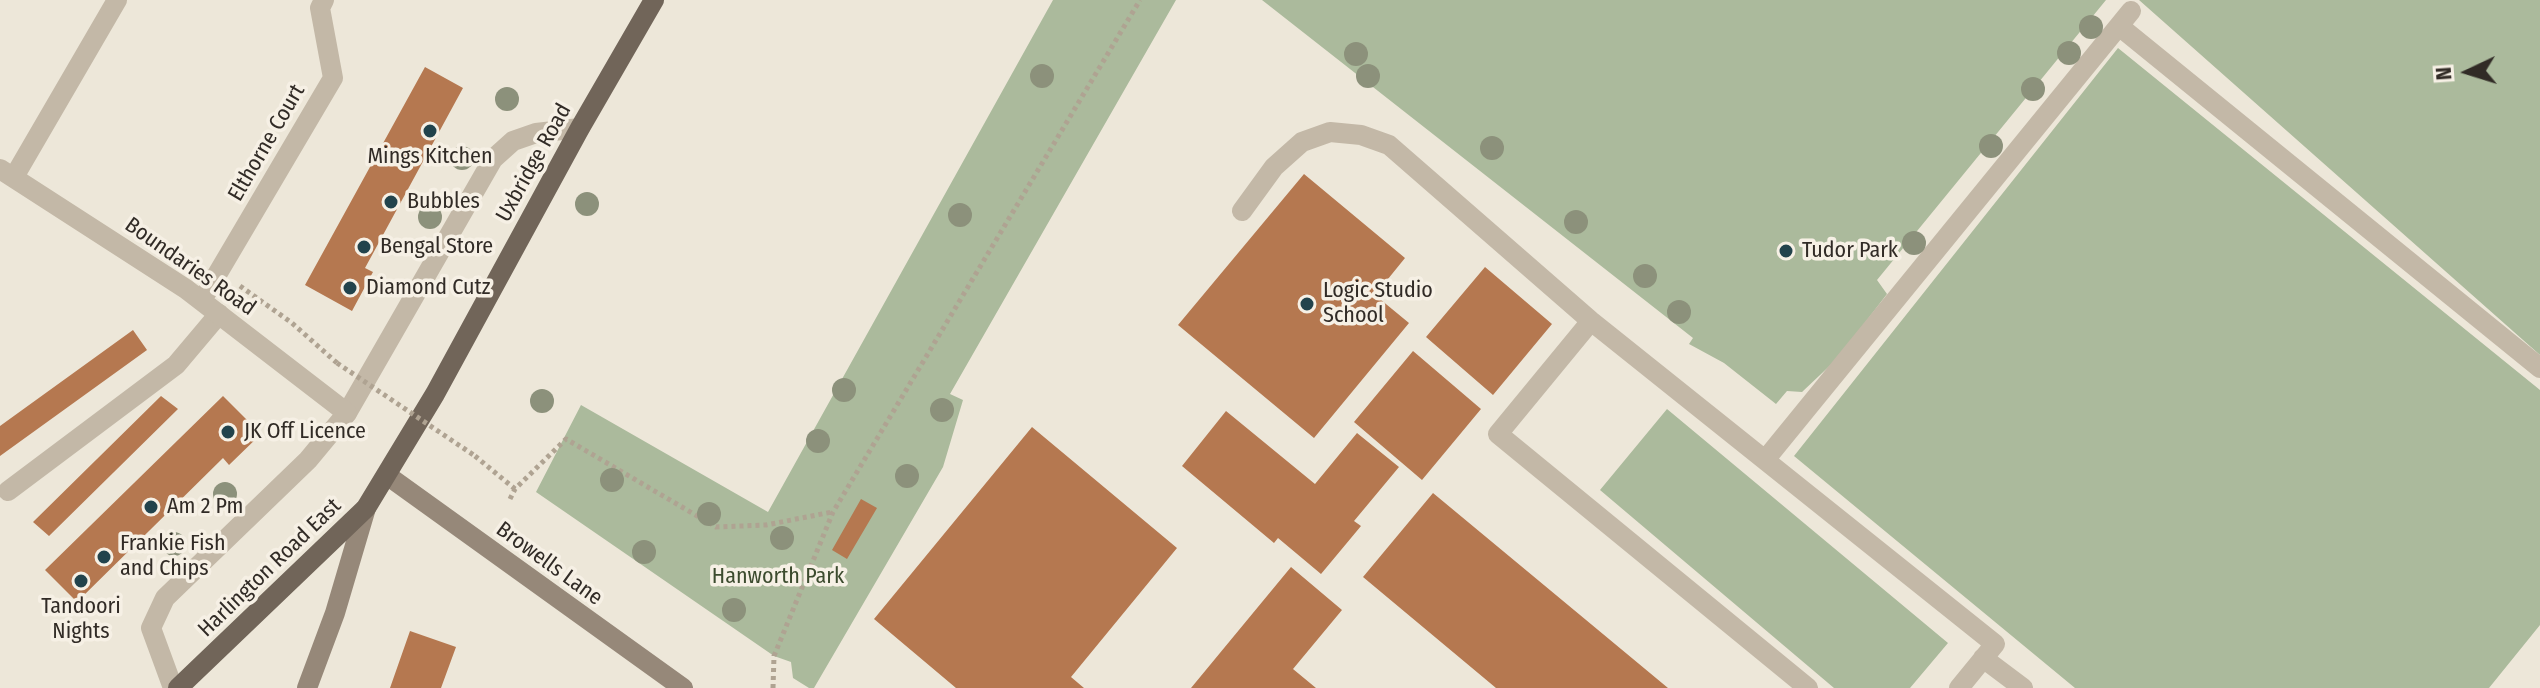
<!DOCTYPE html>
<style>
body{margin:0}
#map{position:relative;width:2540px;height:688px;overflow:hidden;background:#ede7d9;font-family:"Fira Sans Condensed",sans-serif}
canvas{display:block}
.north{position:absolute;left:2428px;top:32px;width:80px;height:80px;-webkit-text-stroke:6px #f6f0e5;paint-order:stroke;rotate:266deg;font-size:22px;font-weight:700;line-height:32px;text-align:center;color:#312b26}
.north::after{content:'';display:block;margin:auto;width:28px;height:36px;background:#312b26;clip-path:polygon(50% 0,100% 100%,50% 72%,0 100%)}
</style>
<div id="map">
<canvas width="2540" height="688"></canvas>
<div class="north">N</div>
</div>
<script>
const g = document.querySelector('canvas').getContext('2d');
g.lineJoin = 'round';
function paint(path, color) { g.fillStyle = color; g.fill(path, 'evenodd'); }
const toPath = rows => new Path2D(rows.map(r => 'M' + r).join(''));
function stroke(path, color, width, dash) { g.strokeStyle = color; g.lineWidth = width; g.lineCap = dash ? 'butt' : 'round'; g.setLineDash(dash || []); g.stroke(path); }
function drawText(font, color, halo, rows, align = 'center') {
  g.font = font + ' "Fira Sans Condensed",sans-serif'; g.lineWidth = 7; g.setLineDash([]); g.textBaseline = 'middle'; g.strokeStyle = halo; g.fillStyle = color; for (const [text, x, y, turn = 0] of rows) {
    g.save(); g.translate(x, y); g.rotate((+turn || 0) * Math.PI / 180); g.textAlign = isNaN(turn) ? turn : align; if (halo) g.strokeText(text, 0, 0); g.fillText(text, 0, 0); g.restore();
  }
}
paint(toPath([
 [1053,0,1176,0,950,394,963,400,943,467,814,688,809,688,793,678,791,662,774,656,536,492,581,405,768,512],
 [1262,0,2106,0,1877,280,1887,294,1838,358,1802,392,1787,391,1776,404,1724,363,1689,344,1693,338],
 [2139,0,2540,0,2540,355],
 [2118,48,2540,390,2540,625,2489,688,2075,688,1794,456],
 [1667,409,1948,643,1910,688,1834,688,1600,490]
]), '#abba9c');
paint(toPath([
 [425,67,463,88,365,268,373,272,352,311,305,285],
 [1304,174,1405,258,1375,295,1409,323,1314,438,1178,325],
 [1485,267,1552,324,1493,395,1426,337],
 [133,330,147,350,0,456,0,426],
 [1413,351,1481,409,1422,480,1354,422],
 [161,396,178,409,49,536,33,522],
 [223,396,261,434,229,465,223,458,77,602,45,570],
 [1226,411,1315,484,1357,433,1399,467,1354,521,1361,526,1321,574,1278,538,1274,543,1182,466],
 [1032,427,1177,548,1071,677,1084,688,956,688,874,619],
 [1433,493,1668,688,1496,688,1363,577],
 [861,499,877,508,847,559,832,550],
 [1291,567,1342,610,1293,669,1316,688,1191,688],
 [410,631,456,647,441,688,390,688]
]), '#b57850');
stroke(toPath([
 [240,286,292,323,337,363],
 [475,456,515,489],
 [510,499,515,489,566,439,716,527,766,525,832,512],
 [773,688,774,656,833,512,1140,0]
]), '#afa392', 5, [4, 4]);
stroke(toPath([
 [2119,26,2540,368],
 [1242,211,1274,167,1302,142,1330,132,1361,135,1389,145,1591,321,1995,644,1959,688],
 [1591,321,1498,434,1808,688],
 [1765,460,2131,11],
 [8,491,176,365,219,314],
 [1983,658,2023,688],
 [173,688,151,628,165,598,308,460,347,413,493,159,513,141,536,133,580,128]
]), '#c3b8a7', 20);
stroke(toPath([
 [0,169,186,289,347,413],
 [14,177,117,0],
 [202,300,333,78,320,8,324,0]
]), '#c3b8a7', 20);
stroke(toPath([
 [388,476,683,688],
 [307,688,335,613,366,508]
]), '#968879', 20);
stroke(toPath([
 [178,688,366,508,435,394,580,128,654,0]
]), '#716559', 20);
stroke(toPath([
 [337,363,475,456]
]), '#afa392', 5, [4, 4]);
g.fillStyle = '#8c917b';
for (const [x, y] of [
 [2091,27],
 [2069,53],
 [1356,54],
 [1042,76],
 [1368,76],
 [2033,89],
 [507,99],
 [1991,146],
 [1492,148],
 [462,158],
 [587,204],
 [960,215],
 [430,217],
 [1576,222],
 [1914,243],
 [1645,276],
 [1679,312],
 [844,390],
 [542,401],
 [942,410],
 [818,441],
 [907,476],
 [612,480],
 [225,494],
 [709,514],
 [782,538],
 [174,544],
 [644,552],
 [734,610]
]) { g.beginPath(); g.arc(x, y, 12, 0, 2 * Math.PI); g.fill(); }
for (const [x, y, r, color] of [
 [430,131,8,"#22434c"],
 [391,202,8,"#22434c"],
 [364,247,8,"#22434c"],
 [1786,251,8,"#22434c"],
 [350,288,8,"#22434c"],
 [1307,304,8,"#22434c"],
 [228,432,8,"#22434c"],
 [151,507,8,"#22434c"],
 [104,557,8,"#22434c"],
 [81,581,8,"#22434c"]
]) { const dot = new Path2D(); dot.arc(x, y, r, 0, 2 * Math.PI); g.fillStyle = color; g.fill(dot); stroke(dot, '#f6f0e5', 3); }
drawText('22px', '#312b26', '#f6f0e5', [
 ["Elthorne Court",267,143,-60],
 ["Uxbridge Road",534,163,-61],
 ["Boundaries Road",190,267,35],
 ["Browells Lane",549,564,36],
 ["Harlington Road East",270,568,-44]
]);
drawText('22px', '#312b26', '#f6f0e5', [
 ["Mings Kitchen",430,157,"center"],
 ["Bubbles",407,202],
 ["Bengal Store",380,247],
 ["Tudor Park",1802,251],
 ["Diamond Cutz",366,288],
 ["Logic Studio",1323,291],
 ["School",1323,316],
 ["JK Off Licence",244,432],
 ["Am 2 Pm",167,507],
 ["Frankie Fish",120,544],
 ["and Chips",120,569],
 ["Tandoori",81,607,"center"],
 ["Nights",81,632,"center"]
], 'left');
drawText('22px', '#3c4b2e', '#f6f0e5', [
 ["Hanworth Park",778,577]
]);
</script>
